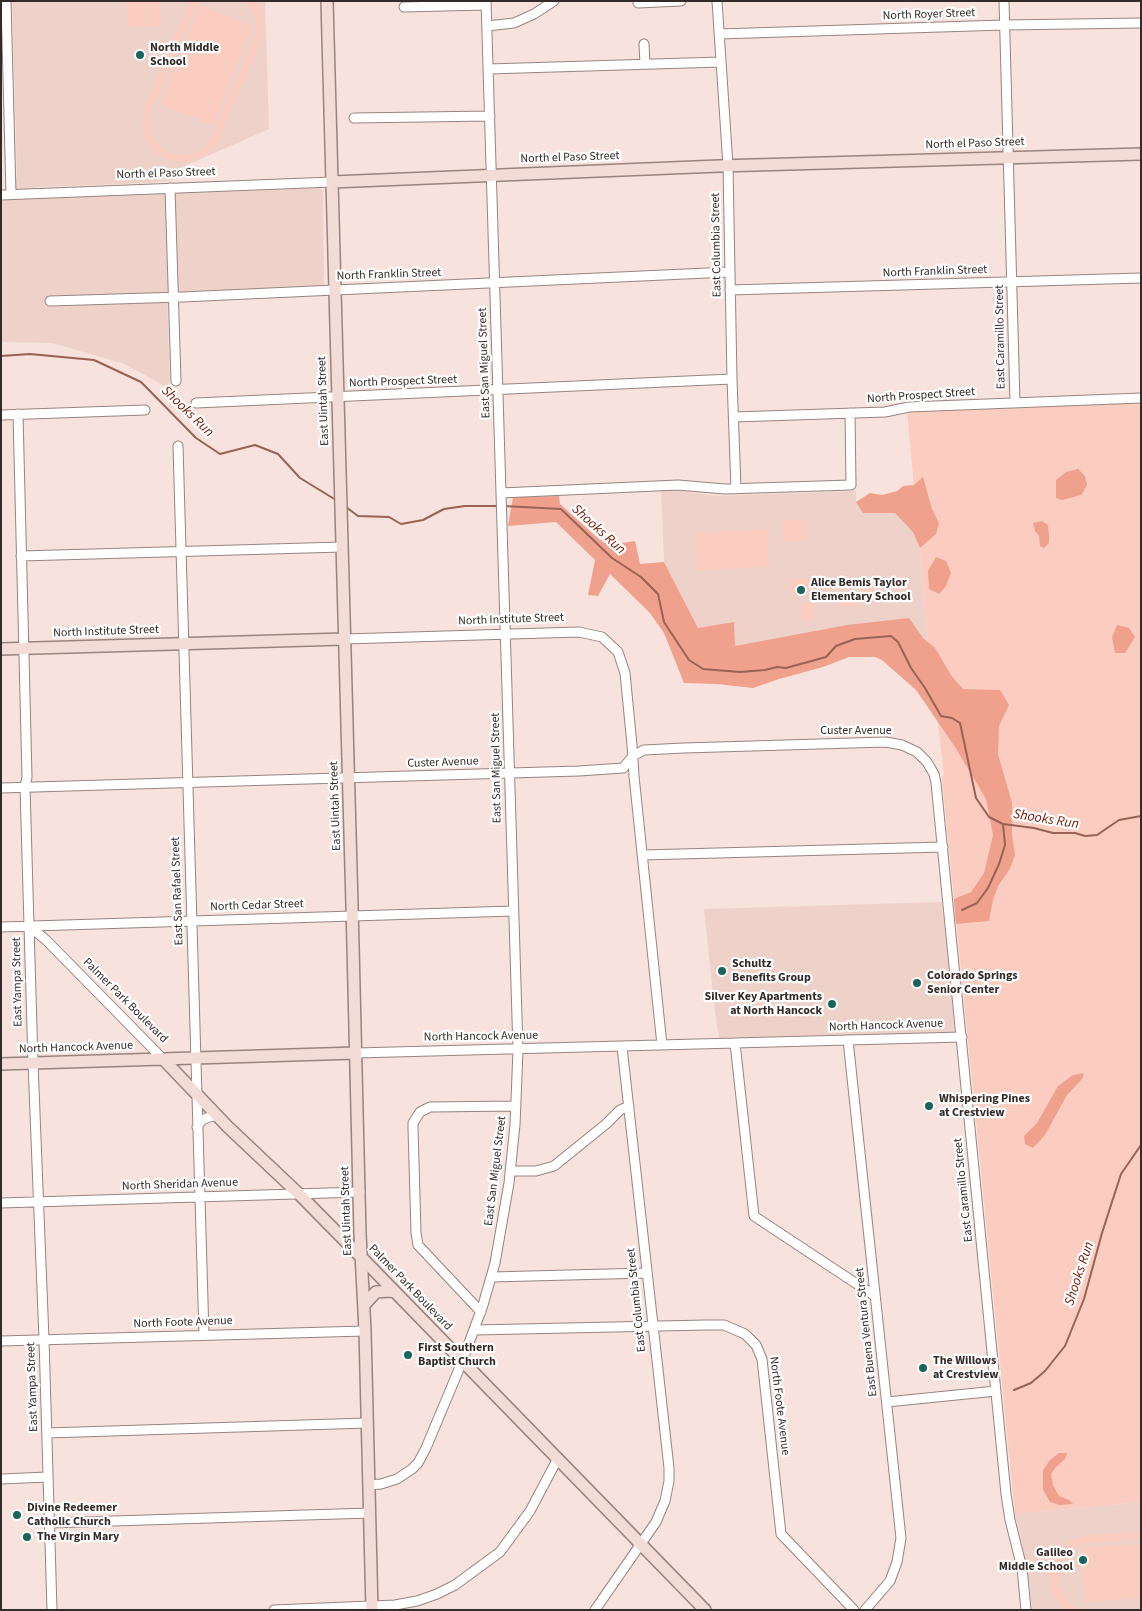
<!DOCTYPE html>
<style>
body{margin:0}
#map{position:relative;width:1142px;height:1611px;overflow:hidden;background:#f7e2dd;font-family:"Source Sans 3",sans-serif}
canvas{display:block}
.frame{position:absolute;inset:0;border:2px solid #332b29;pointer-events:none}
</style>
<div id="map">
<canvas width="1142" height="1611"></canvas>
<div class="frame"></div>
</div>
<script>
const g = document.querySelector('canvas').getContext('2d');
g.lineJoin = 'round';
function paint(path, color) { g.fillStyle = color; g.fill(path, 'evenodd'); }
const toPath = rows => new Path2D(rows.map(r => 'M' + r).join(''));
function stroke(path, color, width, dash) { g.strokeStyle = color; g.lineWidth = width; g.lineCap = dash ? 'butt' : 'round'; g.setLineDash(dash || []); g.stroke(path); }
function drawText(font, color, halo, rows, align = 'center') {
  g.font = font + ' "Source Sans 3",sans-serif'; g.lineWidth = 4.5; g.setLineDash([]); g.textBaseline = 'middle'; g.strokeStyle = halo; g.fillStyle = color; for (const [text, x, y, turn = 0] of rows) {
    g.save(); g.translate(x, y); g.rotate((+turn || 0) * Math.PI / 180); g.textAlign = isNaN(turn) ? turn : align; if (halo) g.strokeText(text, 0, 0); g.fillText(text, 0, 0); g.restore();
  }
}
paint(toPath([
 [12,1,265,1,269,129,171,172,174,180,146,183,37,187,31,190,19,190,16,189,14,182,17,177],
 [319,188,323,191,324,285,167,295,170,389,125,364,52,343,1,342,1,200],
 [661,488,716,496,856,491,856,502,915,500,928,641,923,638,847,625,734,647,698,628,664,562],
 [942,902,955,1032,719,1038,715,1012,704,909],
 [1141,1502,1141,1610,1032,1610,1027,1567,1015,1514]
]), '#eed2ca');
paint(toPath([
 [127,1,143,1,143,26,128,27],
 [145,1,160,1,161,26,145,26],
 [190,1,200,1,194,9,149,116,149,126,152,138,161,148,168,153,183,155,195,153,204,147,212,136,256,33,256,17,247,1,256,1,259,6,262,15,263,28,260,43,216,144,203,156,191,161,183,162,169,160,155,152,145,140,142,123,145,105],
 [200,5,252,26,213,125,160,104],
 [1141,402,1141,1502,1015,1514,942,779,944,774,928,641,907,410],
 [807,519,808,540,783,542,782,520],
 [767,529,769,567,697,570,695,533],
 [824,578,825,590,789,592,789,579],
 [861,590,893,591,893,601,862,603],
 [838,594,857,594,857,606,839,607],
 [801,603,815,604,815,621,801,620],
 [1141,1531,1141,1539,1087,1543,1077,1546,1068,1552,1059,1567,1058,1584,1067,1601,1077,1608,1083,1610,1066,1610,1061,1606,1052,1591,1049,1575,1055,1556,1063,1546,1073,1539,1083,1536],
 [1141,1544,1141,1598,1086,1602,1082,1547]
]), '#fbccc0');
paint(toPath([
 [1078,469,1085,476,1087,485,1081,495,1062,500,1056,498,1056,480,1066,472],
 [923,477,932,509,939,523,936,534,920,548,913,532,895,513,863,513,856,502,870,493,882,495,897,491,903,486,914,485],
 [559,496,560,504,600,540,615,544,635,541,640,564,664,562,698,628,734,622,735,646,847,625,909,618,923,638,935,648,951,675,963,689,1000,690,1009,705,999,726,998,754,1012,803,1012,835,1015,855,1010,869,998,886,993,900,989,921,956,924,954,899,971,892,984,873,993,835,986,799,955,747,916,690,882,660,875,657,849,657,823,667,779,679,753,688,717,684,684,683,664,633,650,613,610,574,598,596,588,595,595,560,556,522,508,526,513,497],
 [1042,521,1048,525,1049,535,1049,543,1044,548,1040,546,1039,536,1035,531,1033,523],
 [936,557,946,561,951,573,946,586,939,594,929,589,928,571],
 [1117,625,1129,628,1135,637,1125,653,1115,653,1112,637],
 [1084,1073,1082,1079,1067,1095,1045,1135,1033,1148,1025,1144,1024,1136,1037,1123,1058,1086,1073,1075],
 [1059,1453,1067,1453,1065,1459,1056,1467,1051,1474,1053,1485,1059,1496,1069,1500,1073,1504,1059,1505,1050,1502,1043,1490,1043,1470,1050,1460]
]), '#f0a18e');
stroke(toPath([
 [1,356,30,354,94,360,141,382,196,438,220,454,255,445,278,454,300,478,336,500],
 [503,506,561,509,612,558,641,577,658,594,664,622,689,660,703,669,740,672,765,670,777,667,786,668,826,657,836,646,855,639,891,636,898,642,911,668,925,688,941,716,952,718,960,723,976,798,989,817,1003,824,1034,828,1053,833,1075,833,1085,836,1097,835,1119,820,1141,816],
 [346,507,358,516,389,517,401,524,423,520,444,509,465,506,499,506],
 [962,910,977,903,988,888,999,864,1005,845,1003,824],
 [1014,1390,1031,1383,1045,1371,1065,1346,1084,1299,1102,1233,1121,1174,1141,1145]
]), '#986254', 2);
const street = toPath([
 [6,1,11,194],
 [717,1,728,166,732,379,736,489],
 [1004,1,1015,403],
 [638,3,681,1],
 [404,7,486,5],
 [487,26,514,23,534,14,554,1],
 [719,34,1004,25,1141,23],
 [644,44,645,64],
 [488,69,721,62],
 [354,118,490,116],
 [170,188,176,381],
 [1,195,332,182],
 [730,290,1141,278],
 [50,301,182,297,729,272],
 [196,403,732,379],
 [18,414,27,777,25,787,33,1063,44,1339,52,1610],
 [1,415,145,410],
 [734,417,885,412,909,407,1141,398],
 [178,446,204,1335],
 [501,493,678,485,725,489,851,485,850,413],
 [21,556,342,547],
 [344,639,579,632,602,637,618,652,625,673,632,745,634,776,662,1045],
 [1,788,579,771,623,768,633,756,644,750,684,748,886,742,902,745,917,752,927,762,934,774,936,783,1006,1494,1010,1520,1022,1568,1026,1610],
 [642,855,943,847],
 [29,926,46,940,163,1059],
 [1,927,513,911],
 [848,1040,901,1538,897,1562,890,1581,865,1610],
 [735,1043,754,1216,875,1296],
 [356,1053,962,1037],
 [197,1127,202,1120,212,1116,218,1117],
 [510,1171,536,1171,554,1166,606,1124,620,1110,629,1106],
 [1,1203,360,1192],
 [491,1277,647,1273],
 [481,1312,418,1245,416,1233,413,1128,413,1123,420,1112,430,1107,516,1106],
 [475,1330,706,1325,724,1325,745,1334,756,1345,762,1359,781,1534,854,1610],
 [1,1341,365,1331],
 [887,1402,996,1391],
 [47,1433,367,1423],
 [1,1479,48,1477],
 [369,1485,381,1484,397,1479,412,1469,418,1463,426,1448,462,1362,483,1305,495,1263,509,1183,515,1125,518,1050,486,1],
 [49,1523,370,1513],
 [274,1610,395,1605,417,1601,437,1594,455,1585,500,1552,530,1511,557,1460],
 [595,1610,656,1522,665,1501,669,1481,669,1468,622,1047]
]);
const secondary = toPath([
 [327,1,352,905,360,1234,365,1331,372,1610],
 [332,182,719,166,1141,154],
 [1,649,344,639],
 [163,1059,228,1127,299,1194,362,1258,705,1610],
 [1,1064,356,1053],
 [364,1305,376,1292,390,1291,395,1292]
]);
stroke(street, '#97847f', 11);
stroke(secondary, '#97847f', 14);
stroke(street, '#fff', 9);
stroke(secondary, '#f3dbd6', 11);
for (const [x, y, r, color] of [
 [140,55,5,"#19645c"],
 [801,590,5,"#19645c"],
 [722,971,5,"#19645c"],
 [917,983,5,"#19645c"],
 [832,1004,5,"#19645c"],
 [929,1106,5,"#19645c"],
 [408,1355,5,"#19645c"],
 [923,1368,5,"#19645c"],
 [17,1515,5,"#19645c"],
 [27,1537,5,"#19645c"],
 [1083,1560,5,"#19645c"]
]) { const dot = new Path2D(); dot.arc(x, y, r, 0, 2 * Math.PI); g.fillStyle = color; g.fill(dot); stroke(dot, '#fff', 2); }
drawText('12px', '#332b29', '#fff', [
 ["North Royer Street",929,15,-2],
 ["North el Paso Street",975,144,-2],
 ["North el Paso Street",570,158,-2],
 ["North el Paso Street",166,174,-2],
 ["East Columbia Street",717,245,-91],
 ["North Franklin Street",935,272,-2],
 ["North Franklin Street",389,275,-2],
 ["East Caramillo Street",1001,337,-91],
 ["East San Miguel Street",485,363,-92],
 ["North Prospect Street",403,382,-2],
 ["North Prospect Street",921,396,-4],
 ["East Uintah Street",324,401,-92],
 ["North Institute Street",511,620,-2],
 ["North Institute Street",106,632,-2],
 ["Custer Avenue",856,731],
 ["Custer Avenue",443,763,-2],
 ["East San Miguel Street",497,768,-91],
 ["East Uintah Street",336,806,-92],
 ["East San Rafael Street",178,891,-92],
 ["North Cedar Street",257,906,-2],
 ["East Yampa Street",18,982,-91],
 ["Palmer Park Boulevard",125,1001,45],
 ["North Hancock Avenue",886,1026,-2],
 ["North Hancock Avenue",481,1037,-1],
 ["North Hancock Avenue",76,1048,-2],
 ["East San Miguel Street",496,1171,-83],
 ["North Sheridan Avenue",180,1185,-2],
 ["East Caramillo Street",964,1190,-96],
 ["East Uintah Street",347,1211,-92],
 ["Palmer Park Boulevard",410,1288,46],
 ["East Columbia Street",637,1300,-96],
 ["North Foote Avenue",183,1323,-2],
 ["East Buena Ventura Street",867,1332,-96],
 ["East Yampa Street",33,1387,-92],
 ["North Foote Avenue",779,1406,83]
]);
drawText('bold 12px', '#332b29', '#fff', [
 ["North Middle",150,48],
 ["School",150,62],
 ["Alice Bemis Taylor",811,583],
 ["Elementary School",811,597],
 ["Schultz",732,964],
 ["Benefits Group",732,978],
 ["Colorado Springs",927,976],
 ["Senior Center",927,990],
 ["Silver Key Apartments",822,997,"right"],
 ["at North Hancock",822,1011,"right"],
 ["Whispering Pines",939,1099],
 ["at Crestview",939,1113],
 ["First Southern",418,1348],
 ["Baptist Church",418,1362],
 ["The Willows",933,1361],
 ["at Crestview",933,1375],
 ["Divine Redeemer",27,1508],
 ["Catholic Church",27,1522],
 ["The Virgin Mary",37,1537],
 ["Galileo",1073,1553,"right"],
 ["Middle School",1073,1567,"right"]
], 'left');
drawText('italic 14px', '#751a03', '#fff', [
 ["Shooks Run",187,412,44],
 ["Shooks Run",598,530,42],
 ["Shooks Run",1046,820,9],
 ["Shooks Run",1080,1274,-72]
]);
</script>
